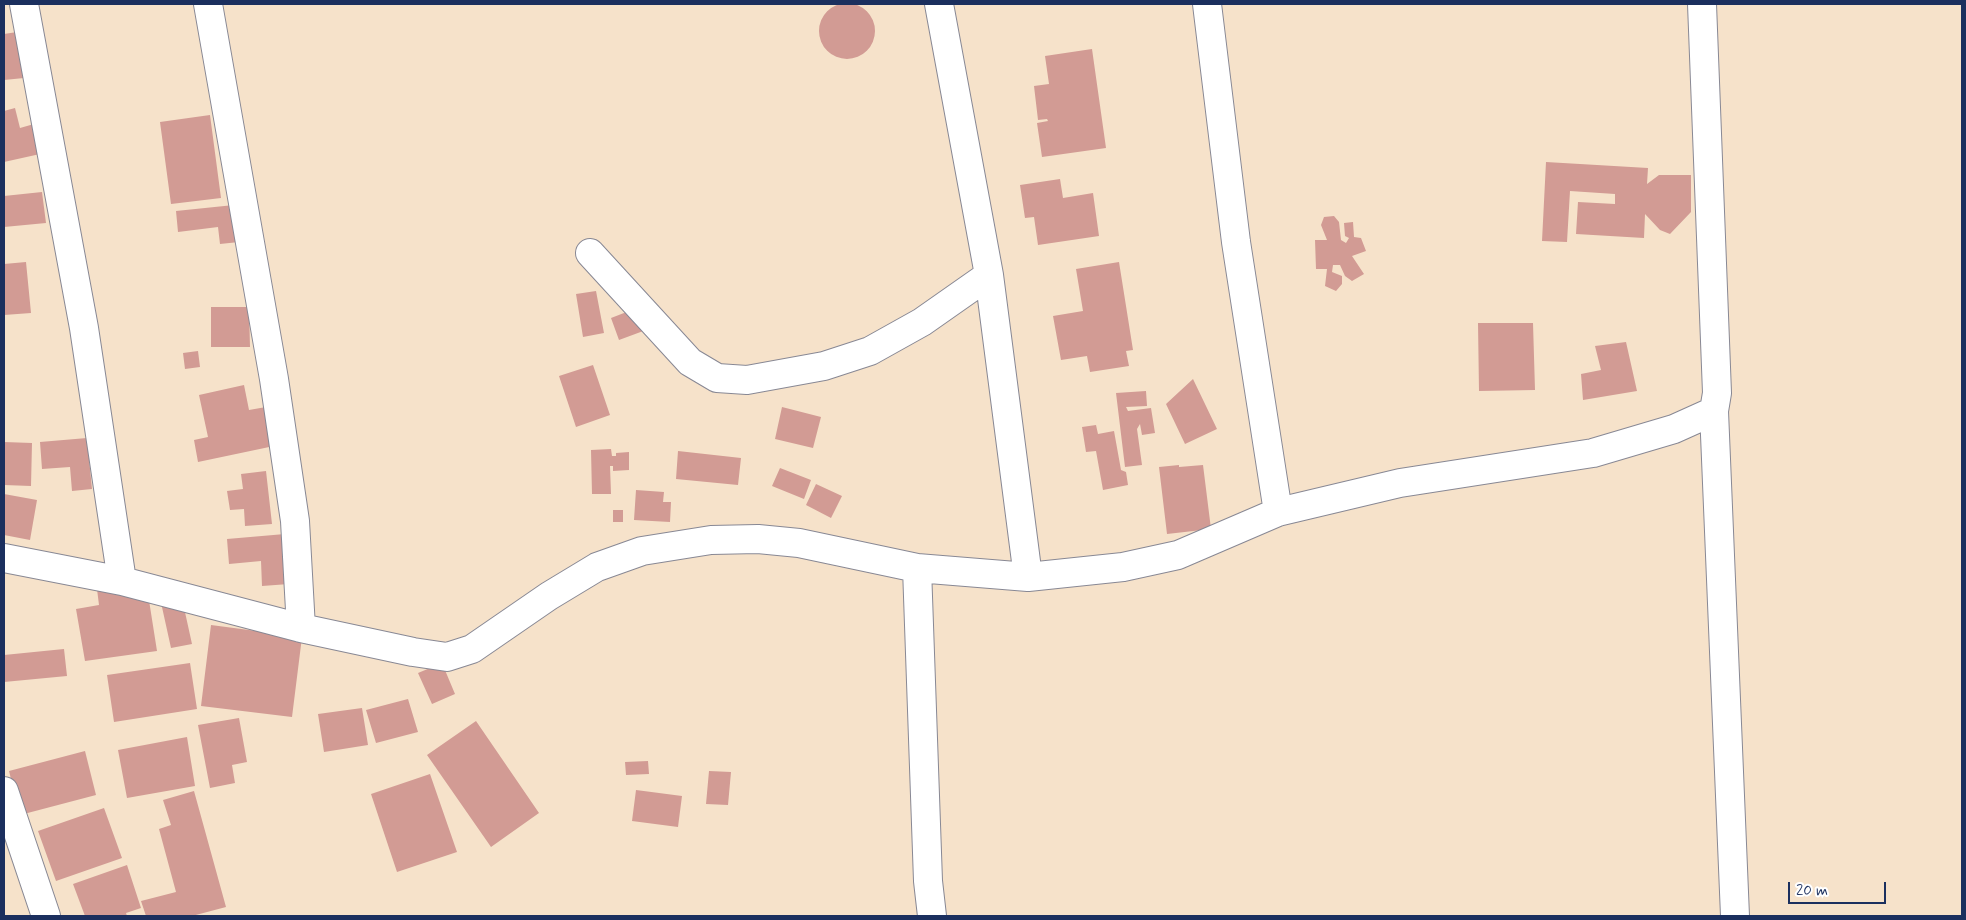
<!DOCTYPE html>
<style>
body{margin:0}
#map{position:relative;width:1966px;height:920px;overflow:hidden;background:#f6e2ca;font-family:Mynerve,sans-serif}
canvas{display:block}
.frame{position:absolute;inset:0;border:5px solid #1b2f5e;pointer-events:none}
.scale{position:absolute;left:1788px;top:882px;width:98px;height:22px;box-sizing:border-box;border:2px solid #1b2f5e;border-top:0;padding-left:6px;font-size:15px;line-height:18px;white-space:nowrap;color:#1b2f5e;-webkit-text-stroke:4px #fff;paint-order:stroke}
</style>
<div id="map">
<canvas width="1966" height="920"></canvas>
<div class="frame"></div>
<div class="scale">20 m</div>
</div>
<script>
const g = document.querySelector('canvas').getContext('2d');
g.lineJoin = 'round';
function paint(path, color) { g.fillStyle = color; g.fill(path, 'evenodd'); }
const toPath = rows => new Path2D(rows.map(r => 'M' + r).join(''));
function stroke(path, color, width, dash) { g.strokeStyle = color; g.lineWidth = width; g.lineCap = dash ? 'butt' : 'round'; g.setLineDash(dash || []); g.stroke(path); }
paint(toPath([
 '819 31a28 28 0 1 1 56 0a28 28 0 1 1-56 0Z',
 [17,32,24,78,4,80,4,34],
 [1092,49,1106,148,1042,157,1037,123,1048,121,1047,119,1038,120,1034,86,1049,84,1045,56],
 [15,108,20,128,34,124,40,154,4,162,4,111],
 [210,115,221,198,171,204,160,122],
 [1546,162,1648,168,1647,184,1659,175,1691,175,1691,212,1670,234,1660,230,1645,214,1644,238,1576,234,1578,202,1615,204,1615,194,1570,191,1567,242,1542,241],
 [1060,179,1063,198,1093,193,1099,236,1038,245,1034,217,1025,218,1020,185],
 [42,192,46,223,4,227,4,196],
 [234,205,239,242,220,244,218,227,178,232,176,211],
 [1334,216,1339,222,1341,240,1346,243,1349,238,1345,236,1344,223,1353,222,1354,237,1361,238,1366,251,1352,256,1364,274,1352,281,1345,276,1340,265,1333,265,1332,272,1342,276,1342,284,1336,291,1325,286,1327,269,1316,269,1315,240,1327,240,1321,225,1324,217],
 [26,262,31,313,4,315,4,264],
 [1119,262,1133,350,1126,351,1129,366,1090,372,1087,356,1061,360,1053,316,1083,311,1076,269],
 [596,291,604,333,583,337,576,294],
 [211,307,249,307,250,347,211,347],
 [637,308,646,330,619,340,611,318],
 [1478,323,1533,323,1535,390,1479,391],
 [1626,342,1637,391,1583,400,1581,374,1601,370,1595,346],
 [198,351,200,367,185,369,183,353],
 [593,365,610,415,576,427,559,376],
 [1193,379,1217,429,1185,444,1166,404],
 [244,385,249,410,266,407,274,446,198,462,194,440,208,437,199,395],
 [1146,391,1147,406,1126,407,1128,411,1151,408,1155,433,1142,435,1140,424,1137,429,1142,465,1125,467,1116,393],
 [782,407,821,417,813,448,775,439],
 [1096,425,1098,434,1114,431,1121,470,1126,472,1128,485,1103,490,1096,451,1086,452,1082,427],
 [87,438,92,489,72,491,70,467,42,469,40,442],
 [4,442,32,443,31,486,4,485],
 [611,449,612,456,616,456,616,453,629,452,629,470,613,471,613,466,610,466,611,494,592,494,591,450],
 [678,451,741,458,738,485,676,479],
 [1179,465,1179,467,1203,465,1211,529,1167,534,1159,467],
 [780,468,811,480,804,499,772,486],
 [266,471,272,524,245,526,244,509,230,510,227,491,243,489,241,474],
 [816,484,842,496,831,518,806,505],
 [636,490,664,492,663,502,671,502,670,522,634,520],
 [4,494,37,500,30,540,4,535],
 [613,510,623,510,623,522,613,522],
 [285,534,289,584,262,586,261,561,229,564,227,539],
 [97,589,148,594,157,651,85,661,76,609,99,605],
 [181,594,192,644,171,648,160,598],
 [211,625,302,637,292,717,201,706],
 [64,649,67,676,4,682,4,655],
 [190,663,197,709,114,722,107,675],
 [442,663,455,694,432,704,418,673],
 [408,699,418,732,376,743,366,710],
 [362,708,368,745,324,752,318,714],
 [239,718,247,762,232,765,235,783,210,788,198,725],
 [476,721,539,813,491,847,427,755],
 [187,737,195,786,127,798,118,750],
 [85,751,96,795,20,815,9,771],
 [648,761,649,774,626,775,625,762],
 [709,771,731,772,728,805,706,804],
 [430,774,457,852,397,872,371,794],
 [636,790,682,796,678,827,632,821],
 [194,791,226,907,192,916,146,916,141,901,176,892,159,829,171,825,163,800],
 [104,808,122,858,56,881,38,831],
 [127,865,141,908,126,913,127,916,85,916,73,884]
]), '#d29b94');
const minor = toPath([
 [24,4,84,328,122,581],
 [208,4,274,379,295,521,301,628],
 [939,4,989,275,1028,577],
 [1207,4,1236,242,1278,512],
 [590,253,690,362,717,378,747,380,824,366,870,351,922,322,989,275],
 [1714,411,1735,916],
 [4,558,122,581,301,628,413,652,447,657,472,649,549,596,597,567,642,551,711,540,758,539,799,543,917,568,1028,577,1123,567,1178,555,1278,512,1400,483,1593,453,1674,429,1714,411,1717,393,1702,4],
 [917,568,928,881,932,916],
 [4,791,46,916]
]);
stroke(minor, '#888894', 30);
stroke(minor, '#fff', 28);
</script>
